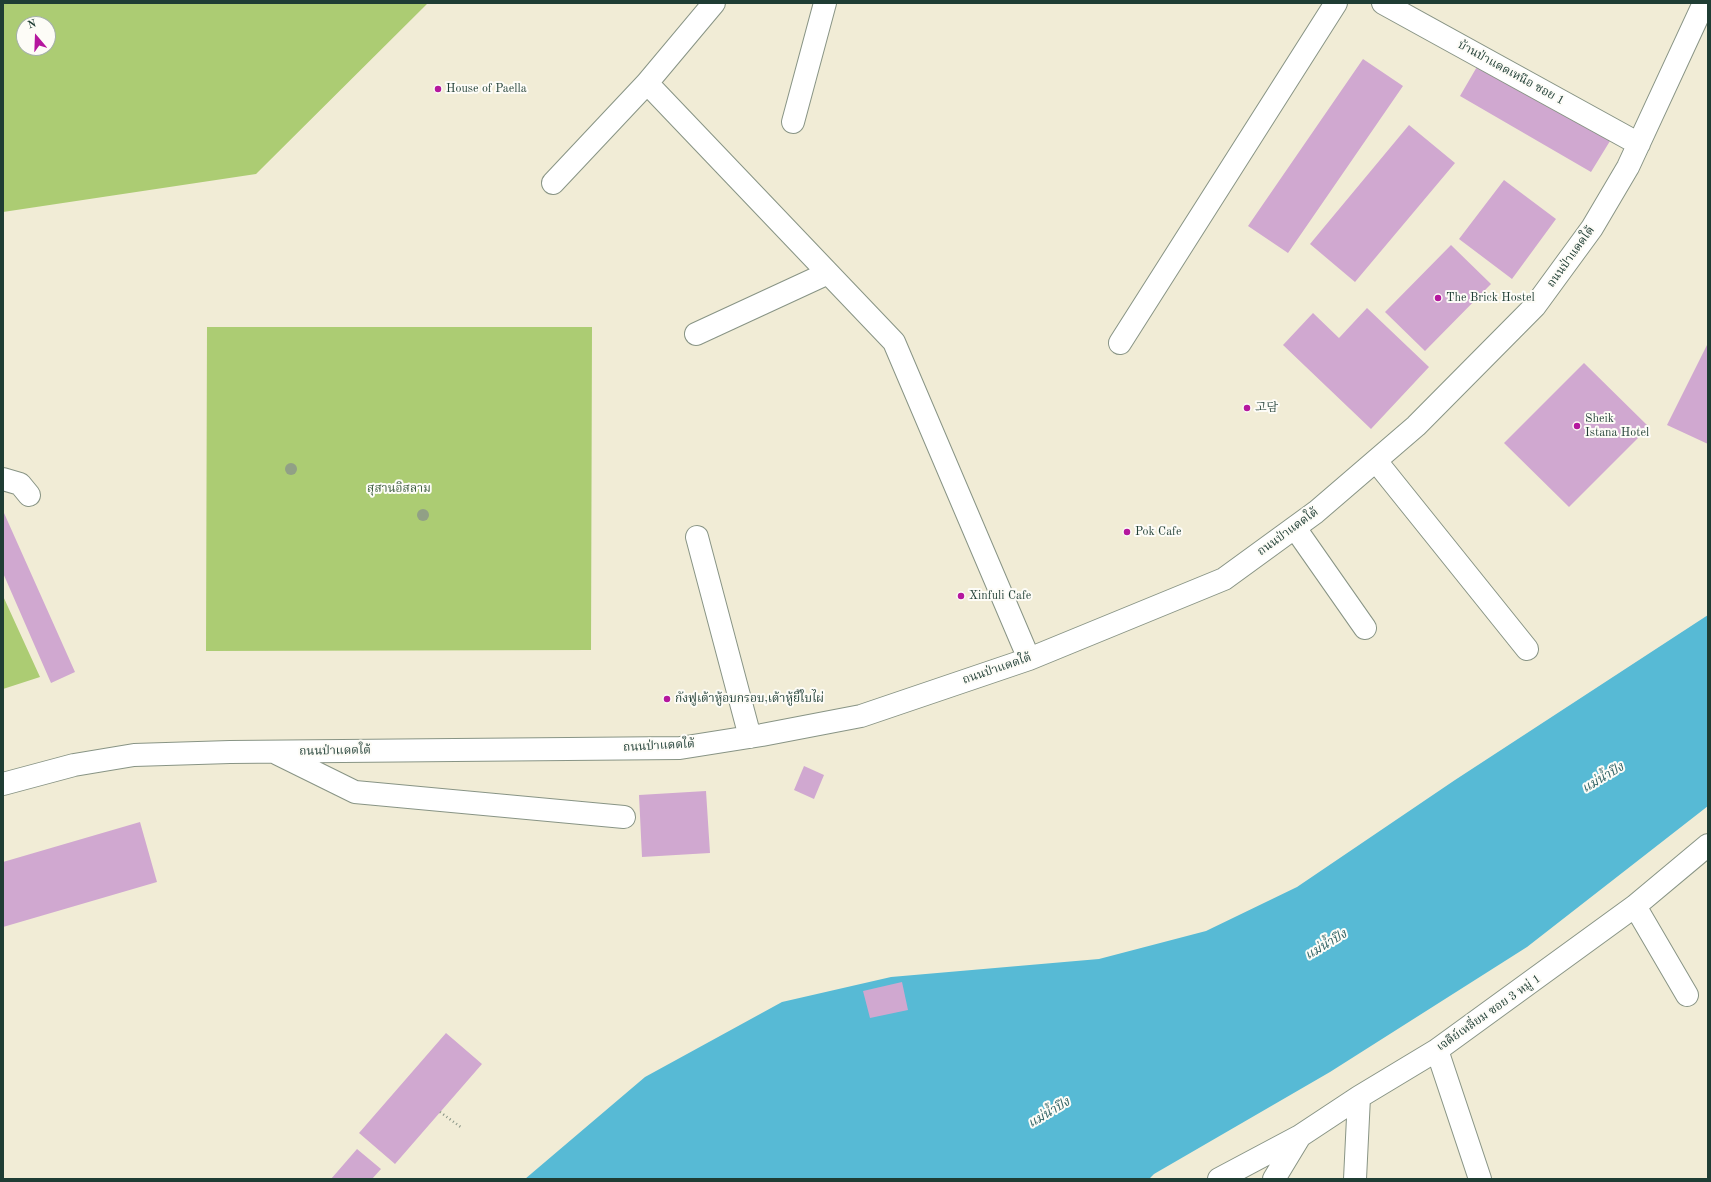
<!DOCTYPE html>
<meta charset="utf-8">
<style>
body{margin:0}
#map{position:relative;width:1711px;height:1182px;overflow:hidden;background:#f1ecd6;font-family:"Old Standard TT",serif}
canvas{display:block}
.frame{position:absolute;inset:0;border:4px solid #1f3d34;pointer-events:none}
.north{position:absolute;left:16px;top:16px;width:40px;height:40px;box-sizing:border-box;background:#fdfcf7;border:1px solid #a4b0a9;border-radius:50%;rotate:341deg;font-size:11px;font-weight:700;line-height:16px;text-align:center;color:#1f3d34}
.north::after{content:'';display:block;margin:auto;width:14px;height:18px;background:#b5179e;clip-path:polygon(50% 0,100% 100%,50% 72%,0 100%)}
</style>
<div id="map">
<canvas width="1711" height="1182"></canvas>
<div class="frame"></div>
<div class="north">N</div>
</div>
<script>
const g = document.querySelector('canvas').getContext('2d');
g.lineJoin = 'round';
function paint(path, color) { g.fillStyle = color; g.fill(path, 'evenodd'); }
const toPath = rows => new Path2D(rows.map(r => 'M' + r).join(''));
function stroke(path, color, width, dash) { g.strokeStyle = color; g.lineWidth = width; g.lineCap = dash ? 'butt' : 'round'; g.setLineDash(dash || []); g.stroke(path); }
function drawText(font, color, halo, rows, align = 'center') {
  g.font = font + ' "Old Standard TT","Noto Serif KR","Noto Serif Thai",serif'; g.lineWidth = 4; g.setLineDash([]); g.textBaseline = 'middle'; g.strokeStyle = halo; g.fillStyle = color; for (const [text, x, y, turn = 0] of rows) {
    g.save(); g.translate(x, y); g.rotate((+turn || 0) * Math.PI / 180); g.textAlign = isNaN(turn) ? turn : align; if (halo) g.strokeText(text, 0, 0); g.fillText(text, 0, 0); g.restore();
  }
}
paint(toPath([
 [3,3,428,3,256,174,3,212],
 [24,24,48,24,48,48,24,48],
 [207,327,592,327,591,650,206,651],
 [3,596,40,677,3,689]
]), '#accc73');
paint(toPath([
 [1708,615,1708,806,1527,947,1330,1072,1154,1174,1149,1179,525,1179,645,1077,782,1002,891,977,1099,959,1206,931,1297,887,1455,780]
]), '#57bad5');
paint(toPath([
 [1363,59,1403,86,1288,253,1248,226],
 [1478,65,1610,141,1591,172,1460,96],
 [1409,125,1455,163,1355,282,1310,244],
 [1504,180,1556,219,1512,279,1459,239],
 [1451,245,1491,284,1425,351,1385,312],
 [1367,308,1429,367,1371,429,1283,345,1313,313,1339,338],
 [1708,343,1708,444,1667,425],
 [1584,363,1649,427,1569,507,1504,443],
 [4,513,75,672,51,683,3,573,3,514],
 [804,766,824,775,814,799,794,790],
 [706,791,710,853,642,857,639,795],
 [140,822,157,882,3,927,3,862],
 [902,982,908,1010,870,1018,863,991],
 [446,1033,482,1064,395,1164,359,1133],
 [357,1149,381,1169,372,1179,331,1179]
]), '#d0a8d0');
const minor = toPath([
 [714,3,647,83,894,342,1029,659],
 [1383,3,1639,144],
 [793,122,825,3],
 [553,183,647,83],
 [696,334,828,273],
 [1120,343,1336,3],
 [1376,461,1527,649],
 [3,479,20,484,29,495],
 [1295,528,1365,628],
 [697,537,750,737],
 [278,754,355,792,624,817],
 [3,784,74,765,134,755,230,752,680,748,762,735,861,716,1029,659,1224,579,1316,512,1416,426,1535,306,1592,228,1628,167,1704,3],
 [1635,906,1687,995],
 [1437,1050,1480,1179],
 [1219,1179,1298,1137],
 [1274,1179,1300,1136,1359,1097,1437,1050,1635,906,1708,845],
 [1355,1179,1359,1097]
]);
stroke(minor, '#889485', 24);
stroke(toPath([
 [440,1112,462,1128]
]), '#889485', 2.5, [1, 3]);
stroke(minor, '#fff', 22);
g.fillStyle = '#91a086';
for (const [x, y] of [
 [291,469],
 [423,515]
]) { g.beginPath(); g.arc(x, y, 6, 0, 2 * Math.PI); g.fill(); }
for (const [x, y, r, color] of [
 [438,89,4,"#b5179e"],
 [1438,298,4,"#b5179e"],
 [1247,408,4,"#b5179e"],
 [1577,426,4,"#b5179e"],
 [1127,532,4,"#b5179e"],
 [961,596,4,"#b5179e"],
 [667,699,4,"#b5179e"]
]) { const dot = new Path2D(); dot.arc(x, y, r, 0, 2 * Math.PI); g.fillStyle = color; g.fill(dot); stroke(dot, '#fdfcf7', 1.5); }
drawText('12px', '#1f3d34', '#fdfcf7', [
 ["บ้านป่าแดดเหนือ ซอย 1",1511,73,29],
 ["ถนนป่าแดดใต้",1571,257,-54],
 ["ถนนป่าแดดใต้",1288,532,-36],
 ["ถนนป่าแดดใต้",997,669,-19],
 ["ถนนป่าแดดใต้",659,746,-3],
 ["ถนนป่าแดดใต้",335,751,-1],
 ["เจดีย์เหลี่ยม ซอย 3 หมู่ 1",1489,1013,-35]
]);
drawText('12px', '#1f3d34', '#fdfcf7', [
 ["House of Paella",446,89],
 ["The Brick Hostel",1446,298],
 ["고담",1255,408],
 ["Sheik",1585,419],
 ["Istana Hotel",1585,433],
 ["Pok Cafe",1135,532],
 ["Xinfuli Cafe",969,596],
 ["กังฟูเต้าหู้อบกรอบ,เต้าหู้ยี้ใบไผ่",675,699]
], 'left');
drawText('12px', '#426144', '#fdfcf7', [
 ["สุสานอิสลาม",399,489]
]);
drawText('italic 13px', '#306264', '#fdfcf7', [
 ["แม่น้ำปิง",1603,778,-31],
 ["แม่น้ำปิง",1326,945,-31],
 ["แม่น้ำปิง",1049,1113,-31]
]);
</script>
